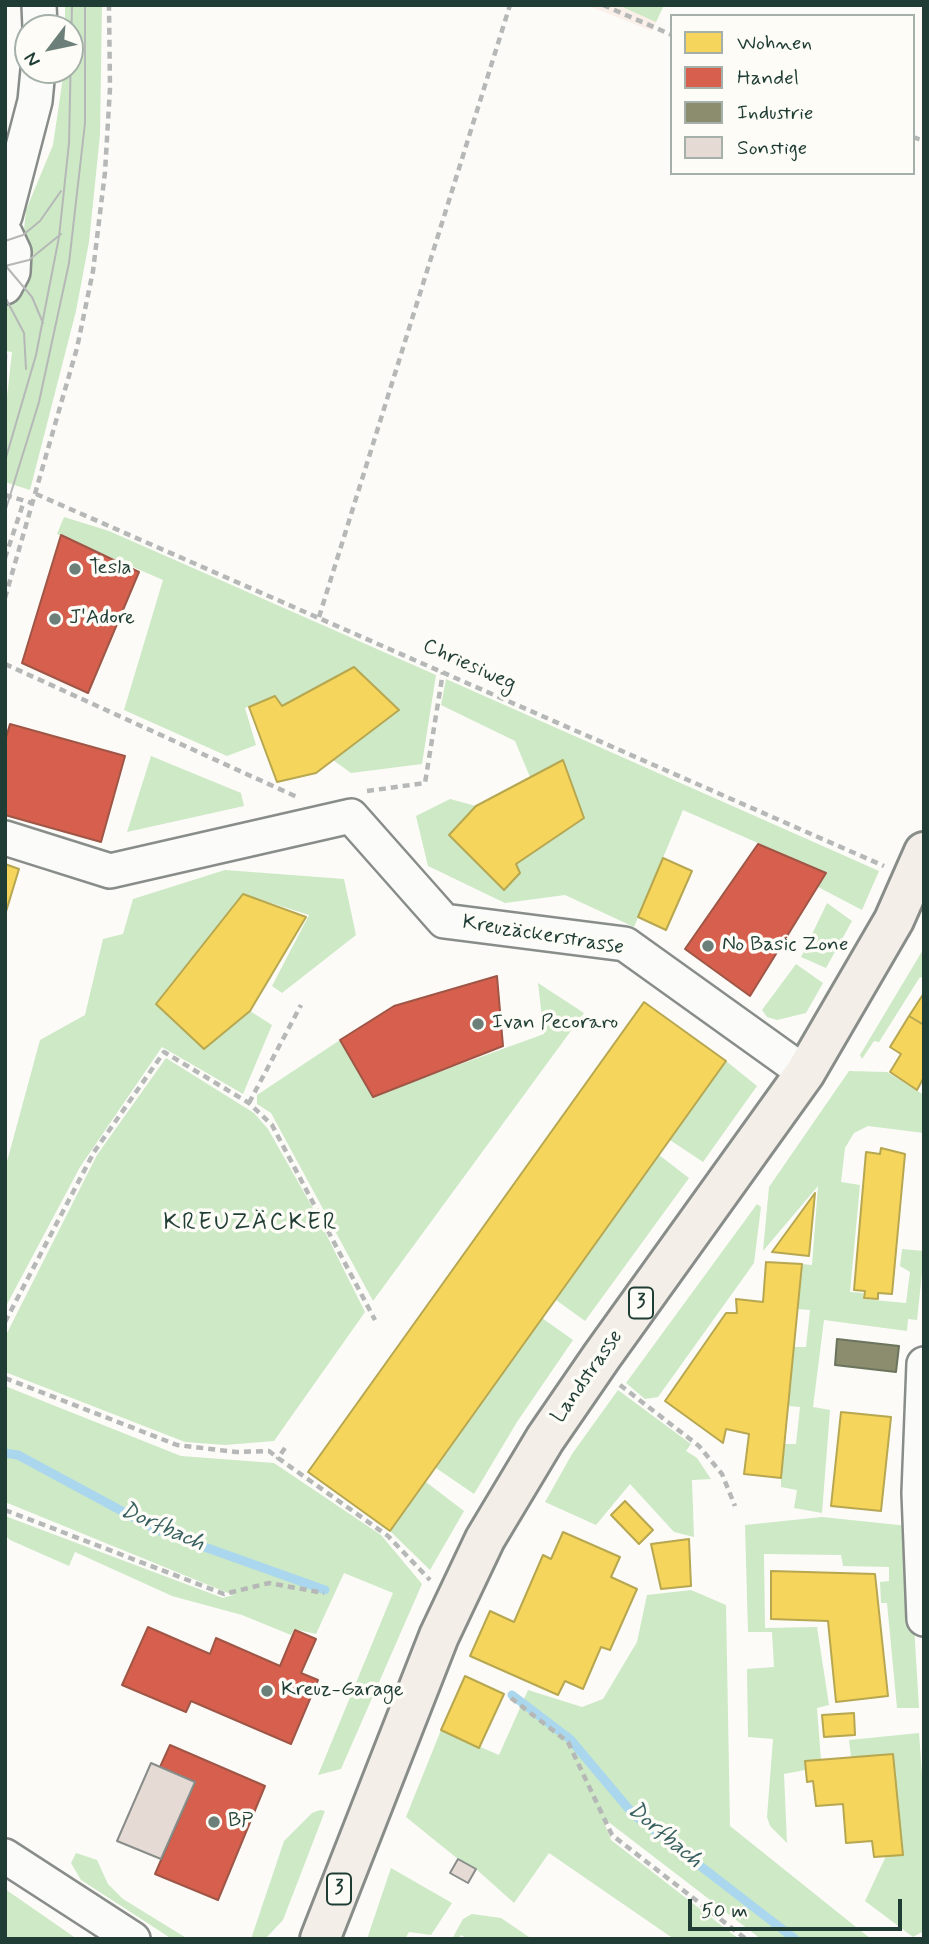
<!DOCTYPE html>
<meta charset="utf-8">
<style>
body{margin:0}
#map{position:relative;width:929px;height:1944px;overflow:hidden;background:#fcfbf8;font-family:Mynerve,sans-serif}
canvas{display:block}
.frame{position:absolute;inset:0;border:7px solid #1f3d34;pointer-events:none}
.legend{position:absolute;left:670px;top:14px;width:245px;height:161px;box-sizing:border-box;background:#fdfcf7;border:2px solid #a4b0a9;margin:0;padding:9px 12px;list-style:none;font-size:21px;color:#1f3d34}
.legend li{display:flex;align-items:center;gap:14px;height:35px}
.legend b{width:35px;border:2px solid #a4b0a9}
.north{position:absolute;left:14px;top:14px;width:70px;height:70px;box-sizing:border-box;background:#fdfcf7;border:2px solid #a4b0a9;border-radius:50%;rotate:238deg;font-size:19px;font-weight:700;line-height:28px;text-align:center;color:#1f3d34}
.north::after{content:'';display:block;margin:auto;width:24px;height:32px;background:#6c8079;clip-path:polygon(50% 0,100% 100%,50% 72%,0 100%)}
.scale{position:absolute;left:688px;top:1899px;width:214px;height:32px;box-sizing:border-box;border:4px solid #1f3d34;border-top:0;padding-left:9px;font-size:21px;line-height:24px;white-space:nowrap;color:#1f3d34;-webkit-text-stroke:5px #fdfcf7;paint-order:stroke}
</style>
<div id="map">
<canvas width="929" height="1944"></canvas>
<div class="frame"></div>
<ul class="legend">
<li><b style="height:19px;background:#f6d55c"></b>Wohnen</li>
<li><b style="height:19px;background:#d6604d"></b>Handel</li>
<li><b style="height:19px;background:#8c8c6e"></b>Industrie</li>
<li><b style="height:19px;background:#e5dad4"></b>Sonstige</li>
</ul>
<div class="north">N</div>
<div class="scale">50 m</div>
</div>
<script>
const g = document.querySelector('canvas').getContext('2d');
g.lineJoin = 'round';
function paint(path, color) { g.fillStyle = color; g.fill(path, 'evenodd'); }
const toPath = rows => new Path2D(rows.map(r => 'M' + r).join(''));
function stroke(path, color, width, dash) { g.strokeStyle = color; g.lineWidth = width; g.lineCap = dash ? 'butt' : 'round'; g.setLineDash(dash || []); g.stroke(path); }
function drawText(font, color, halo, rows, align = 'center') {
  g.font = font + ' Mynerve,sans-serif'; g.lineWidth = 7; g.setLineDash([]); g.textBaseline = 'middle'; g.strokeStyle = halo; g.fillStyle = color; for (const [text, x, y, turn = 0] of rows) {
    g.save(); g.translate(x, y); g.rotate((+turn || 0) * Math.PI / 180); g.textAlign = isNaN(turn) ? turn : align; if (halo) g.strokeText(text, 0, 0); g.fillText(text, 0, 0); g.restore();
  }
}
paint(toPath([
 [586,5,664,5,652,31]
]), '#faf0e9');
paint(toPath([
 [65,5,102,5,100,135,89,242,76,311,30,490,5,482,5,415,12,352,5,351,5,309,18,290,26,210,53,145,64,70,70,70,70,28,65,28],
 [618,5,664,5,656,22],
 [64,517,109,531,436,675,422,764,351,773,333,760,399,710,354,667,282,706,275,696,245,708,256,745,227,756,124,710,163,580,57,534],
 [446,679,879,871,862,910,818,887,826,873,683,810,634,927,565,895,505,903,428,866,416,816,450,799,476,806,449,835,504,890,520,873,516,864,584,818,563,760,530,777,515,741,441,705],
 [151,756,241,793,244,806,127,832],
 [225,870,344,879,356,935,282,993,272,986,309,915,243,894,156,1004,204,1049,250,1011,272,1025,243,1094,162,1047,80,1167,5,1308,5,1169,40,1040,85,1015,103,939,123,934,133,899],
 [827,903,852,921,826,968,801,957],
 [924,948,924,979,920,977,879,1042,874,1041,862,1059,860,1055],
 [796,964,823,983,806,1013,777,1020,767,1017,762,1010],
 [538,983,584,1013,373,1301,271,1113,257,1104,257,1095,340,1040,373,1096,544,1034],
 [166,1058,254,1113,268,1129,314,1210,365,1312,274,1441,225,1445,185,1442,5,1372,5,1337,97,1155],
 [726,1061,757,1086,703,1162,670,1140],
 [849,1071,887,1072,924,1095,924,1133,868,1126,854,1133,845,1148,841,1182,860,1185,850,1292,863,1293,863,1299,906,1303,910,1272,900,1266,902,1249,924,1251,924,1254,917,1320,908,1319,907,1331,824,1320,813,1407,830,1410,822,1513,794,1508,797,1490,781,1487,781,1478,785,1444,796,1444,800,1407,788,1406,794,1347,806,1347,810,1310,797,1309,802,1264,812,1265,818,1186,763,1251,769,1187],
 [659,1155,689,1178,585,1321,556,1300],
 [757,1204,761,1207,754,1263,658,1397,645,1399,626,1383],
 [542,1318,573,1340,517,1422,474,1494,436,1468],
 [5,1386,181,1456,274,1463,381,1535,422,1584,341,1769,318,1775,393,1593,344,1573,316,1634,294,1629,291,1635,242,1615,172,1596,75,1552,69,1566,10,1540,5,1535,5,1516,223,1598,233,1595,5,1502],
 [618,1390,691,1444,686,1451,697,1458,711,1479,692,1480,694,1537,674,1532,630,1484,596,1525,545,1502,572,1454],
 [426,1482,464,1511,430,1570,390,1531],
 [822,1517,908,1526,919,1708,897,1708,887,1603,881,1603,880,1582,889,1581,889,1567,843,1566,841,1555,764,1554,765,1628,817,1627,829,1705,817,1708,821,1760,805,1761,805,1770,784,1774,787,1843,770,1826,767,1817,773,1739,748,1737,747,1669,774,1667,772,1632,748,1632,745,1525],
 [691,1590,726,1605,730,1826,871,1939,761,1939,602,1817,611,1840,739,1939,674,1939,549,1853,514,1903,476,1869,458,1859,406,1817,441,1730,499,1755,528,1690,582,1707,603,1699,637,1642,647,1595],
 [919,1733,924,1803,924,1931,913,1937,865,1901,886,1856,902,1855,893,1754,851,1757,849,1740],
 [320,1810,325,1811,283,1920,265,1939,251,1939,284,1841,312,1813],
 [76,1853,97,1860,108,1884,123,1899,188,1939,172,1939,81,1880,71,1863],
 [391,1868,452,1903,431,1935,409,1932,405,1939,367,1939],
 [5,1889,77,1939,5,1939],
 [472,1914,501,1918,532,1939,468,1939,461,1935,458,1939,452,1939,463,1919]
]), '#cde9c5');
const homes = toPath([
 [354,667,399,710,316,773,277,782,249,707,275,696,282,706,354,667],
 [563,760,584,818,516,864,520,873,504,890,449,835,476,806,563,760],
 [663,858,692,871,666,930,638,917,663,858],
 [5,864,19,869,5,915,5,864],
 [243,894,306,917,250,1011,204,1049,156,1004,243,894],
 [924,993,924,1025,909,1016,924,993],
 [644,1002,726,1061,390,1531,308,1472,644,1002],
 [909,1016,924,1025,924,1077,917,1090,890,1072,901,1054,890,1047,909,1016],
 [881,1148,905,1154,892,1294,878,1293,878,1299,864,1298,865,1291,854,1290,866,1152,880,1154,881,1148],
 [815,1193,809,1256,772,1252,815,1193],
 [766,1262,802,1264,781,1478,744,1474,749,1434,726,1429,723,1443,665,1401,726,1313,737,1313,736,1299,763,1302,766,1262],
 [841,1412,891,1417,881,1511,831,1506,841,1412],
 [625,1501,653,1530,639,1544,611,1515,625,1501],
 [563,1532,620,1557,611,1577,637,1589,610,1650,601,1647,583,1689,565,1681,558,1695,470,1656,490,1611,514,1622,543,1555,551,1559,563,1532],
 [689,1539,691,1586,661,1589,651,1544,689,1539],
 [771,1571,875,1574,888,1696,836,1702,828,1621,771,1619,771,1571],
 [465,1676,504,1694,479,1748,441,1730,465,1676],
 [854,1713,855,1735,824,1737,822,1715,854,1713],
 [893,1754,903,1855,874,1857,872,1841,846,1843,843,1804,816,1806,813,1781,807,1782,805,1761,893,1754]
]);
paint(homes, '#f6d55c');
stroke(homes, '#b6a750', 2);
const shops = toPath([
 [61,535,139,572,88,693,22,663,61,535],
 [10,724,125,756,101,842,5,815,5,741,10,724],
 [758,844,826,873,750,996,685,949,758,844],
 [497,976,503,1046,373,1097,340,1040,394,1006,497,976],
 [148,1627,210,1654,216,1638,280,1666,295,1630,316,1639,301,1673,318,1680,291,1744,191,1701,186,1712,122,1685,148,1627],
 [170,1745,265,1786,218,1900,155,1874,195,1782,160,1767,170,1745]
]);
paint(shops, '#d6604d');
stroke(shops, '#9f5646', 2);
const industry = toPath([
 [837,1339,899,1346,896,1372,835,1365,837,1339]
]);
paint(industry, '#8c8c6e');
stroke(industry, '#6b745d', 2);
stroke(toPath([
 [5,1453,18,1455,157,1530,325,1590],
 [512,1695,570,1739,633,1814,795,1939]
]), '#abd7ee', 9);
const building = toPath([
 [151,1763,195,1782,161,1859,117,1841,151,1763],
 [458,1859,476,1869,468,1883,450,1873,458,1859]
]);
paint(building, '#e5dad4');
stroke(building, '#888d8a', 2);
const minor = toPath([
 [39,5,40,28],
 [5,216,35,101,38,70],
 [5,233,14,252,13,272,5,287],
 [5,838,110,871,351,816,444,921,625,944,805,1073],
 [924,1364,919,1493,924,1619],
 [5,1856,133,1939]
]);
const primary = toPath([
 [320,1939,439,1636,485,1539,545,1439,602,1356,805,1073,894,920,924,852]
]);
stroke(minor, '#888d8a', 38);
stroke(primary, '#888d8a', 44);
stroke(toPath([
 [603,5,672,35],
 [913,137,924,141],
 [5,354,5,359],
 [36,494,884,866],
 [5,495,32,503],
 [5,558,24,501],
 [5,598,77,348,93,271,105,172,110,88,109,5],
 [319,617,510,5],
 [5,664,297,797],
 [367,791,425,783,443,672],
 [249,1103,301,1005],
 [5,1322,94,1152,164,1052,249,1103,272,1125,375,1320],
 [5,1378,177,1445,236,1452,269,1451,278,1458],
 [620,1385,699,1446,722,1474,735,1506],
 [285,1448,278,1458,388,1536,430,1580],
 [5,1510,224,1594,269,1583,324,1593],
 [511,1698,568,1742,612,1835,746,1939]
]), '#b5b8b6', 4.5, [7, 5]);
stroke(minor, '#fbfbf9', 33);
stroke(primary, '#f3eee7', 38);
stroke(toPath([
 [5,241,23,235,40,221,61,191],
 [5,265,32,297,43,323],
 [5,266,29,260,61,234],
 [5,297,24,333,26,369],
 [5,461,36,355,59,237,69,143,72,5],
 [5,512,39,402,69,263,85,123,85,5]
]), '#b5b8b6', 2);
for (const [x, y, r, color] of [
 [75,569,7,"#6c8079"],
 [55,619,7,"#6c8079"],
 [708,946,7,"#6c8079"],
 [478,1024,7,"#6c8079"],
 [267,1691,7,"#6c8079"],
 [214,1822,7,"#6c8079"]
]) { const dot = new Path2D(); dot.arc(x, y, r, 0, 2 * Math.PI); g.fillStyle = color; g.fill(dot); stroke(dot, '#fdfcf7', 2.5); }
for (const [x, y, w] of [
 [641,1303,24],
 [339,1889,24]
]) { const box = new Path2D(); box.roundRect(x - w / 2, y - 15.5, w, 31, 5); g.fillStyle = '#fdfcf7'; g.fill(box); stroke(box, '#1f3d34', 2); }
drawText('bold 19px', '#1f3d34', null, [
 ["3",641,1303],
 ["3",339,1889]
]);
drawText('21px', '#1f3d34', '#fdfcf7', [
 ["Tesla",89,569],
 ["J'Adore",69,619],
 ["No Basic Zone",722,946],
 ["Ivan Pecoraro",492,1024],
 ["Kreuz-Garage",281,1691],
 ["BP",228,1822]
], 'left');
drawText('21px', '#1f3d34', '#fdfcf7', [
 ["Chriesiweg",469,666,24],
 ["Kreuzäckerstrasse",543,936,9],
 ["Landstrasse",588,1377,-55]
]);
drawText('italic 23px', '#396061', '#fdfcf7', [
 ["Dorfbach",162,1528,24],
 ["Dorfbach",664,1836,40]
]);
g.letterSpacing = '2px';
drawText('24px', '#1f3d34', '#fdfcf7', [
 ["KREUZÄCKER",251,1224]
]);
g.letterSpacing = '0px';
</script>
